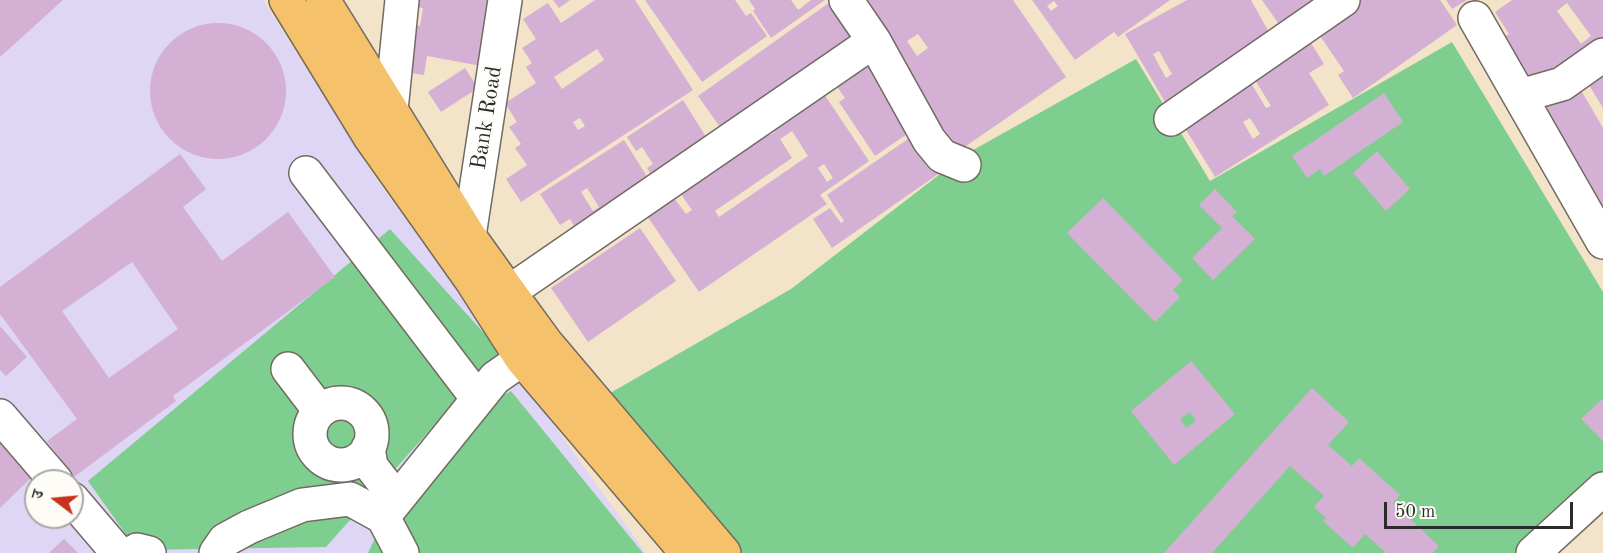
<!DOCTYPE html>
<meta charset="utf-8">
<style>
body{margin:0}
#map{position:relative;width:1603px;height:553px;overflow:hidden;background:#f3e3c8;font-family:"Old Standard TT","Noto Serif Devanagari",serif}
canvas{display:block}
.north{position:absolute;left:24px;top:469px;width:60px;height:60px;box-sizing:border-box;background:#fdfcf7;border:2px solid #a9a8a5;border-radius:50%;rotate:286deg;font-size:16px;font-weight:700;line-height:24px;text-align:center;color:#2b2b2b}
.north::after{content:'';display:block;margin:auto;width:21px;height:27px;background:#c8321e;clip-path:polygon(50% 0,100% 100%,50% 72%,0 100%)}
.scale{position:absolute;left:1384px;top:502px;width:189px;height:27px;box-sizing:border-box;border:3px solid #2b2b2b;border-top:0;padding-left:8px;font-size:18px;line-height:21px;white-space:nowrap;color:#2b2b2b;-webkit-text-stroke:4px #fdfcf7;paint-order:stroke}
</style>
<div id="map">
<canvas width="1603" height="553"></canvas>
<div class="north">उ</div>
<div class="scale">50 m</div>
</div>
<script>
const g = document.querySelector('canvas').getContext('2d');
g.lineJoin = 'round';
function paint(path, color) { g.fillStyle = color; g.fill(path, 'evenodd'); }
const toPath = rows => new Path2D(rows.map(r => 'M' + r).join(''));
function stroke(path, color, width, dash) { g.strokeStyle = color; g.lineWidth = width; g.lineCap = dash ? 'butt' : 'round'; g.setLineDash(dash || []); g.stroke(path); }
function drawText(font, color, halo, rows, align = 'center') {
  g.font = font + ' "Old Standard TT",serif'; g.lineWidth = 4.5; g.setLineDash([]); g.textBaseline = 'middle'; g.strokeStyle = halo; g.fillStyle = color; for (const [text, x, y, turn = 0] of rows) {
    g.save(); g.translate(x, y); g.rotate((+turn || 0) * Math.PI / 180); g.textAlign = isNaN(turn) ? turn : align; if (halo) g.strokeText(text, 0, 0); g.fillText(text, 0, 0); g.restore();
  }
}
paint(toPath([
 [0,0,263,0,370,170,646,553,0,553],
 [36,481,72,481,72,517,36,517]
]), '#dfd5f5');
paint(toPath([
 [1452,42,1603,292,1603,481,1520,553,715,553,605,396,791,289,966,154,1136,59,1210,181],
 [390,229,500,351,326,547,137,550,88,481],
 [511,391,643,553,368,553,420,443]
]), '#7ecf8f');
paint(toPath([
 [0,0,63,0,0,57],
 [419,0,499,0,487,67,427,56,424,75,406,72,414,25,420,26,423,8,417,7],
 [553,0,570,0,559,8],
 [595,0,635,0,693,90,521,202,506,179,527,165,515,148,521,144,509,127,517,122,505,103,536,83,526,67,532,63,522,48,536,39,523,19,548,3,561,23],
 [597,49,604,60,562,89,554,77],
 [580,118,585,126,578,130,573,122],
 [645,0,735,0,746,16,751,13,767,36,702,82],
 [749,0,791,0,798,10,811,0,825,0,771,38,753,11,755,9],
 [833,0,867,38,727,137,698,96],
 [855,0,1013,0,1066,77,950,157],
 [918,34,928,48,917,56,907,41],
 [1032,0,1170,0,1118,37,1114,32,1075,60],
 [1054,1,1058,6,1051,11,1047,6],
 [1187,0,1251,0,1275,43,1171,112,1125,34],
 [1159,51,1172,74,1166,78,1153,54],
 [1262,0,1326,0,1283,30],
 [1353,0,1440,0,1457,25,1353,98,1338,75,1344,71,1314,27],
 [1446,0,1467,0,1452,9],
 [1512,0,1603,0,1603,49,1535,88,1502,38,1509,34,1495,12],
 [1567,3,1591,36,1581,44,1557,11],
 '150 91a68 68 0 1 1 136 0a68 68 0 1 1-136 0Z',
 [1306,35,1324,64,1309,73,1329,105,1215,177,1177,115],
 [1252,75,1271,106,1266,108,1248,78],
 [1215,102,1219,107,1205,116,1202,111],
 [1250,118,1260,134,1253,139,1243,122],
 [870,47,916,128,875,156,839,102,845,98,829,75],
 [1603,56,1603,108,1580,70],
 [465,68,478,88,441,112,428,92],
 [816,82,869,161,820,195,827,204,699,292,647,216,674,198,686,214,692,210,672,181,760,121,770,135,775,132,765,117],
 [792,131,808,156,719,217,715,211,792,158,780,139],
 [824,164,833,178,827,182,818,168],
 [1578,85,1603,128,1603,209,1541,107],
 [1384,93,1403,122,1324,176,1320,169,1307,178,1292,156],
 [683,100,713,148,657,185,647,168,653,164,642,147,636,151,627,137],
 [918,132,944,170,832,248,813,219,830,208,841,223,844,221,827,195],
 [624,140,653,186,579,234,570,219,560,225,540,194],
 [587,188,599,207,593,211,581,192],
 [1377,151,1410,189,1386,211,1353,173],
 [180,154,206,189,183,207,222,261,288,212,335,277,173,396,176,401,74,477,47,441,77,419,0,314,0,287],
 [132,262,178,329,109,378,62,311],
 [1215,189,1237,212,1232,216,1255,239,1213,280,1192,258,1222,228,1199,205],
 [1103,198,1183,280,1173,290,1180,297,1155,322,1067,233],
 [640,228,676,281,588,342,551,288],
 [0,326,27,357,6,376,0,370],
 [1191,361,1235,414,1174,465,1131,411],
 [1190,412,1196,421,1186,428,1180,419],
 [1312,388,1349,422,1328,445,1352,466,1359,458,1400,495,1393,503,1439,546,1433,553,1386,553,1365,534,1353,548,1323,521,1326,518,1314,507,1324,496,1290,466,1212,553,1164,553],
 [1601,400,1603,401,1603,441,1581,419],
 [0,433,38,471,0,508],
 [64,539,78,553,49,553]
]), '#d4b0d5');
const minor = toPath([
 [846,0,874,41,929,140,942,156,964,165],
 [1475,18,1603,242],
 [1520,96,1562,84,1603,55],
 [391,110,402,0],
 [1171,119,1343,0],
 [306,173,478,399],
 [454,249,469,236,505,0],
 [509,292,874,41],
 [288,369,320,411],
 '310 434a31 31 0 1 1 62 0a31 31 0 1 1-62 0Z',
 [0,416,56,481],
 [368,448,371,466,388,488,383,517],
 [72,499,118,553],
 [383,517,495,378,522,359],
 [133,553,137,550,149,553],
 [216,553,225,540,249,527,302,505,350,499,383,517,402,553],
 [1533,553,1603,489]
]);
const highway = toPath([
 [286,0,370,137,472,281,522,359,687,553],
 [323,0,469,236,509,292,547,344,724,553]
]);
stroke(minor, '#716b62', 36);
stroke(highway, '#716b62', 36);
stroke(minor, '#fff', 33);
stroke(highway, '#f5c16b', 33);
drawText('22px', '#2b2b2b', '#fdfcf7', [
 ["Bank Road",487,118,-81]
]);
</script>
